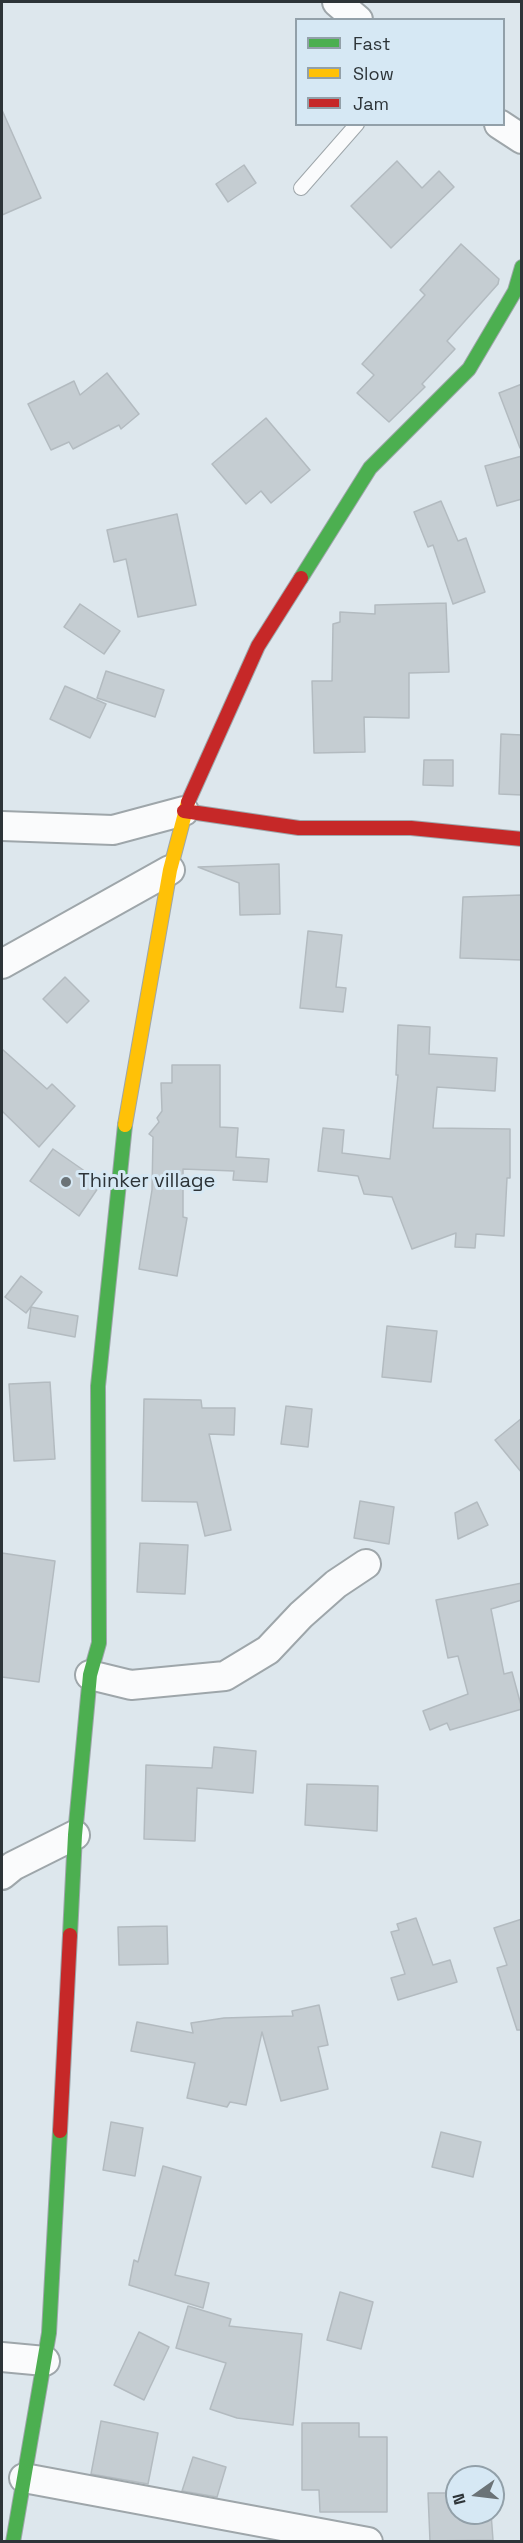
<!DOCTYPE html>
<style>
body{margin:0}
#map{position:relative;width:523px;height:2543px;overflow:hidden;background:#dde7ed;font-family:"Space Grotesk",sans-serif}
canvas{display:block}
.frame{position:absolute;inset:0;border:3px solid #2d3438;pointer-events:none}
.legend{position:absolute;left:295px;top:18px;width:210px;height:108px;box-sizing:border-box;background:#d6e8f4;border:2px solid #92a0a9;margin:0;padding:8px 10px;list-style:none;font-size:18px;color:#2d3438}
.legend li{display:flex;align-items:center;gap:12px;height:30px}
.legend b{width:30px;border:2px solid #92a0a9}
.north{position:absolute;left:445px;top:2465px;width:60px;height:60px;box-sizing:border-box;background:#d6e8f4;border:2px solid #92a0a9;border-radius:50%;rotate:256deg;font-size:16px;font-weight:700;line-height:24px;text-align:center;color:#2d3438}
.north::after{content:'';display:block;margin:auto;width:21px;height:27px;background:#6b7377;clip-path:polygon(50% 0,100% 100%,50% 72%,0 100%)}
</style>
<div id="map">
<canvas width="523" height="2543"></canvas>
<div class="frame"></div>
<ul class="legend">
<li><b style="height:8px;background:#4caf50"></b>Fast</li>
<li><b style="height:8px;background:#ffc107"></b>Slow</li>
<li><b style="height:8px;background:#c62828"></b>Jam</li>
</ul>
<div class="north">N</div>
</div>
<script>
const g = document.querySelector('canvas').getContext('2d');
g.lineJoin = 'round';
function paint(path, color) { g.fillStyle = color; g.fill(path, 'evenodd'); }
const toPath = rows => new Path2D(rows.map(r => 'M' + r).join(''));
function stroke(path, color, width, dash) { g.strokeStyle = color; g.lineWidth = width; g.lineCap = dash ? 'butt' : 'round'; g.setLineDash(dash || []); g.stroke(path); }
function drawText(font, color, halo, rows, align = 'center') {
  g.font = font + ' "Space Grotesk",sans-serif'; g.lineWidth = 6; g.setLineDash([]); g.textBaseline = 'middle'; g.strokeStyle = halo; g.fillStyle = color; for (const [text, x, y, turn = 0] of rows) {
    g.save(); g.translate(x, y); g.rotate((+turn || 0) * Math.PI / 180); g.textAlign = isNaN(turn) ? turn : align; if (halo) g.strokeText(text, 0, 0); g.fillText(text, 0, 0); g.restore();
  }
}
const building = toPath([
 [2,110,41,198,2,215,2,110],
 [397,161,422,188,439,171,454,187,391,248,351,206,397,161],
 [244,165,256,183,228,202,216,184,244,165],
 [461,244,499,279,498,284,447,341,455,349,422,384,425,387,389,422,357,393,374,375,362,364,425,295,420,290,461,244],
 [107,373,139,414,121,429,119,425,73,449,69,442,51,450,28,404,74,381,80,395,107,373],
 [522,384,522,448,520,448,499,393,522,384],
 [266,418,310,470,271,503,261,491,246,504,212,464,266,418],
 [522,456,522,499,497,506,485,466,522,456],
 [441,501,458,541,466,538,485,592,453,604,433,545,428,547,414,512,441,501],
 [177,514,196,605,138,617,126,559,114,562,107,530,177,514],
 [446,603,449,672,409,673,409,718,364,717,365,752,314,753,312,681,332,681,333,624,340,622,340,612,375,614,375,605,446,603],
 [80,604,120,631,104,654,64,627,80,604],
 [106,671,164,690,155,717,97,698,106,671],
 [65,686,106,704,90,738,50,719,65,686],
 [501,734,522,735,522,795,499,794,501,734],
 [424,760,453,760,453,786,423,785,424,760],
 [279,864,280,914,240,915,239,883,198,867,279,864],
 [522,895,522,960,460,958,463,897,522,895],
 [308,931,342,935,336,987,346,988,343,1012,300,1008,308,931],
 [65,977,89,1001,67,1023,43,999,65,977],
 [398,1025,430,1027,429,1054,497,1058,495,1091,437,1087,433,1128,510,1129,510,1178,507,1178,504,1236,476,1234,475,1248,455,1247,456,1233,412,1249,392,1197,364,1194,358,1176,318,1171,323,1128,344,1130,342,1153,390,1159,398,1075,396,1075,398,1025],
 [2,1049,47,1089,52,1084,75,1106,39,1147,2,1111,2,1049],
 [172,1065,220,1065,220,1127,238,1128,236,1157,269,1159,267,1182,233,1180,234,1171,183,1169,183,1217,187,1218,177,1276,139,1269,152,1190,153,1137,149,1134,159,1122,157,1118,162,1111,161,1083,172,1083,172,1065],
 [53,1149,99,1181,98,1188,79,1216,30,1181,53,1149],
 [21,1276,42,1292,26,1313,5,1297,21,1276],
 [31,1307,78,1316,75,1337,28,1328,31,1307],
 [387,1326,437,1331,431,1382,382,1377,387,1326],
 [50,1382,55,1459,14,1461,9,1384,50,1382],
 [144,1399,201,1400,202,1408,235,1408,234,1435,209,1434,231,1530,205,1536,197,1502,142,1501,144,1399],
 [286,1406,312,1409,308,1447,281,1444,286,1406],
 [522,1418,522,1473,495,1440,522,1418],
 [360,1501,394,1507,389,1544,354,1538,360,1501],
 [477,1502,488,1525,458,1539,455,1513,477,1502],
 [140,1543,188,1545,185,1594,137,1592,140,1543],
 [2,1553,55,1561,39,1682,2,1677,2,1553],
 [522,1583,522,1600,491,1609,504,1674,512,1672,522,1709,450,1730,447,1723,430,1730,423,1711,468,1694,458,1656,448,1658,436,1600,522,1583],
 [214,1747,256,1751,253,1793,197,1788,195,1841,144,1839,146,1765,212,1768,214,1747],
 [307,1784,378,1786,377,1831,305,1825,307,1784],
 [416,1918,433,1965,450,1960,457,1982,398,2000,391,1978,405,1974,391,1932,399,1930,397,1924,416,1918],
 [522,1919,522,2030,517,2030,497,1968,507,1965,494,1928,522,1919],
 [167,1926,168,1964,119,1965,118,1927,167,1926],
 [319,2005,328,2045,318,2047,328,2089,281,2101,262,2032,246,2105,230,2102,227,2107,187,2098,195,2063,131,2051,137,2022,193,2033,191,2023,224,2018,293,2016,292,2011,319,2005],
 [111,2122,143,2128,135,2176,103,2170,111,2122],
 [441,2132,481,2142,473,2177,432,2167,441,2132],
 [163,2166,201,2177,175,2275,209,2283,203,2308,129,2285,134,2260,138,2262,163,2166],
 [340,2292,373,2302,361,2349,327,2340,340,2292],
 [188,2306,231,2319,229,2326,302,2334,293,2425,237,2418,210,2409,226,2363,176,2348,188,2306],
 [139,2332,169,2347,144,2400,114,2385,139,2332],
 [101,2421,158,2433,148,2484,91,2474,101,2421],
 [302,2423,359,2423,359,2437,387,2437,387,2512,320,2512,319,2490,302,2490,302,2423],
 [193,2457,226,2467,217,2497,182,2491,193,2457],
 [428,2493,457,2493,457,2513,491,2513,493,2540,430,2541,428,2493]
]);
paint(building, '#c5cdd2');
stroke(building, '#b3bbc0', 1.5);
const lane = toPath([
 [301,188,357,124]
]);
const street = toPath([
 [337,2,358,20],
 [499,124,522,139],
 [2,826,113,830,184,811],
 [2,964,170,870],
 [90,1675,131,1685,225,1676,268,1650,301,1615,336,1584,366,1564],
 [2,1875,13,1866,75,1835],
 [2,2357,45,2361],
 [24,2478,368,2542]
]);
const fast = toPath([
 [301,578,370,468,469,369,515,291,522,267],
 [70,1935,75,1835,90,1675,99,1643,98,1386,125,1125],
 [13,2542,49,2333,60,2131]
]);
const slow = toPath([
 [125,1125,170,870,188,802]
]);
const jam = toPath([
 [188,802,258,646,301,578],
 [184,811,299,828,411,828,522,839],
 [60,2131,70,1935]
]);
stroke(lane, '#9ea6aa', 16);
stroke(street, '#9ea6aa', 32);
stroke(fast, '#9ea6aa', 16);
stroke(slow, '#9ea6aa', 16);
stroke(jam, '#9ea6aa', 16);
stroke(lane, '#fafbfc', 14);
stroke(street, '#fafbfc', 28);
stroke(fast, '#4caf50', 14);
stroke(slow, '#ffc107', 14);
stroke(jam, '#c62828', 14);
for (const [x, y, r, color] of [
 [66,1182,6,"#6b7377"]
]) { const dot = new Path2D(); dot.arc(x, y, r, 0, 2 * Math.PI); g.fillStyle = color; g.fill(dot); stroke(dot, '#d6e8f4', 2); }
drawText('20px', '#2d3438', '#d6e8f4', [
 ["Thinker village",78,1182]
], 'left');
</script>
